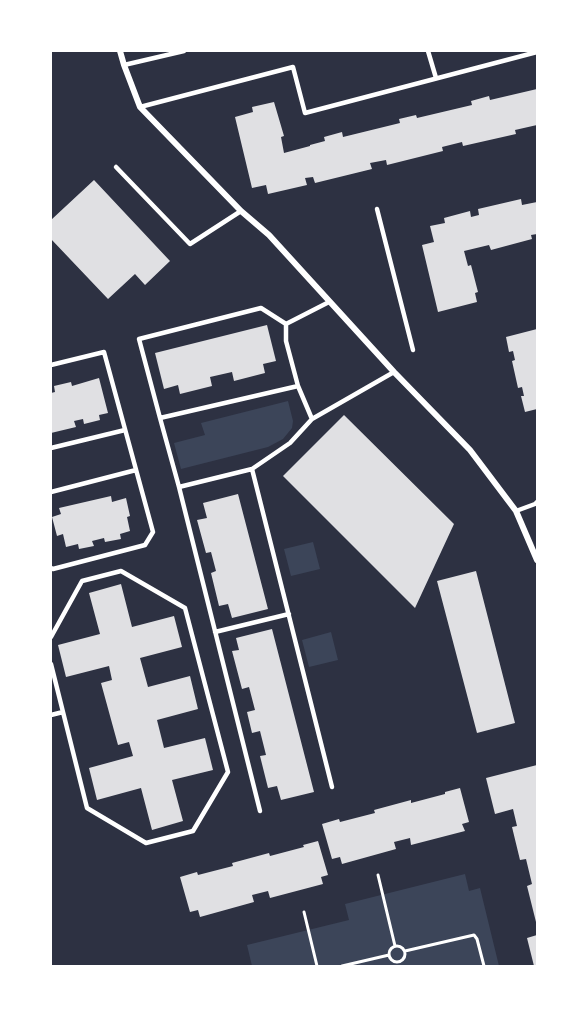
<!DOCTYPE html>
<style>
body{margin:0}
#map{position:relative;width:588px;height:1017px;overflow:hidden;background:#2d3142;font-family:Helvetica,sans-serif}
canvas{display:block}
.frame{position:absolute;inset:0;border:52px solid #fff;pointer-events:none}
</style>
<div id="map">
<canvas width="588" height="1017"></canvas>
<div class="frame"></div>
</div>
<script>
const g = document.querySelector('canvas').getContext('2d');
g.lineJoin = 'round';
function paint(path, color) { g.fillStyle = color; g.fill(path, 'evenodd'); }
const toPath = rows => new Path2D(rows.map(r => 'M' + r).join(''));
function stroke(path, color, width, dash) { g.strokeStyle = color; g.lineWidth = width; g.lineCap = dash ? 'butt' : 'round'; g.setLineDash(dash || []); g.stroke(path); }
paint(toPath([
 [288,401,293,421,292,428,283,439,268,447,181,469,174,443,205,435,201,423],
 [313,542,320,569,291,576,284,549],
 [331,632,338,660,309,667,302,640],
 [465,874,469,891,480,888,499,966,252,966,247,945,349,920,345,904]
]), '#3c4559');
paint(toPath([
 [537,89,537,125,515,130,516,134,463,146,462,142,442,147,443,151,387,165,386,160,370,163,372,169,315,183,313,177,305,178,307,185,268,194,266,185,252,188,235,117,253,112,252,107,274,102,284,136,281,137,284,153,310,146,310,145,325,141,324,137,342,132,343,137,400,123,399,119,416,115,417,118,472,105,471,101,489,96,490,100],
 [94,180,170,261,145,285,135,274,108,299,51,239,51,220],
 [521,199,522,205,537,202,537,234,531,235,532,239,491,250,489,245,464,251,468,266,471,265,478,292,475,293,477,302,438,312,422,245,434,242,430,226,445,223,444,218,470,211,471,217,479,215,478,209],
 [267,325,276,361,263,364,265,373,234,381,232,372,210,377,212,386,180,394,178,385,164,389,155,353],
 [537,329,537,409,525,412,521,396,524,396,522,387,518,388,512,361,515,360,513,351,509,352,506,337],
 [99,378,108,413,99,415,100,420,84,424,83,419,74,421,76,427,51,433,51,393,55,392,54,386,71,382,72,386],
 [344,415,454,524,415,608,283,476],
 [238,494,268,609,232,618,228,604,219,606,211,573,216,571,211,552,206,553,197,520,207,518,203,503],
 [111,496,112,502,126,498,130,516,127,517,130,531,120,534,121,539,105,542,104,538,92,541,94,546,79,549,78,544,66,547,63,534,57,536,52,517,61,514,59,508],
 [476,571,515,723,477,733,437,581],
 [121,584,132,627,174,616,182,647,140,658,148,687,190,676,198,709,157,720,164,748,205,738,213,770,172,780,183,821,152,830,141,788,97,800,89,768,133,756,129,742,118,745,101,683,112,680,109,666,66,677,58,645,100,634,89,593],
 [272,629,314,792,281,800,277,786,268,788,260,756,266,755,260,731,252,733,247,712,255,710,249,687,242,689,232,651,239,650,236,638],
 [537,765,537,922,536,922,527,886,532,884,526,859,520,860,512,827,517,826,513,809,495,814,486,778],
 [460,788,469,822,462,824,465,831,411,845,410,838,394,842,396,849,342,864,340,857,332,859,322,824,339,819,340,822,375,813,374,810,411,800,411,803,445,794,445,792],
 [318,841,328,875,321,877,323,884,270,898,268,891,252,895,254,902,200,917,198,910,190,912,180,877,197,872,198,875,233,866,232,863,269,853,270,856,304,847,303,845],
 [537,935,537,966,534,966,527,938]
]), '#e0e0e3');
stroke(toPath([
 [378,875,395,946],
 [304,912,317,966],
 '389 954a8 8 0 1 1 16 0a8 8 0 1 1-16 0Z',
 [405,951,474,935,477,939,484,966],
 [342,966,389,955]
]), '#fff', 3);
stroke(toPath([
 [428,51,436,78],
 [124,65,184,51],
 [140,107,293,67,305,113,537,52],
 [116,167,190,244,241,211],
 [377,209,413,350],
 [286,324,261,308,139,339,160,418,298,386,286,341,286,324,329,302],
 [51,365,104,352,153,532,145,545,53,569,51,568],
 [298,386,312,419,394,372],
 [160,418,179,487,260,811],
 [51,448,125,430],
 [252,469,332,787],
 [179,487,252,469,290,443,312,419],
 [51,492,136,470],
 [516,511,535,504,537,502],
 [215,632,289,614],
 [51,637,82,581,121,571,185,608,228,772,193,831,146,843,87,808,51,664],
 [51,715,63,712]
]), '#fff', 4.5);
stroke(toPath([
 [120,51,124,65,140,107,241,211,269,235,394,372,470,450,516,511,537,560]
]), '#fff', 6);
</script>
